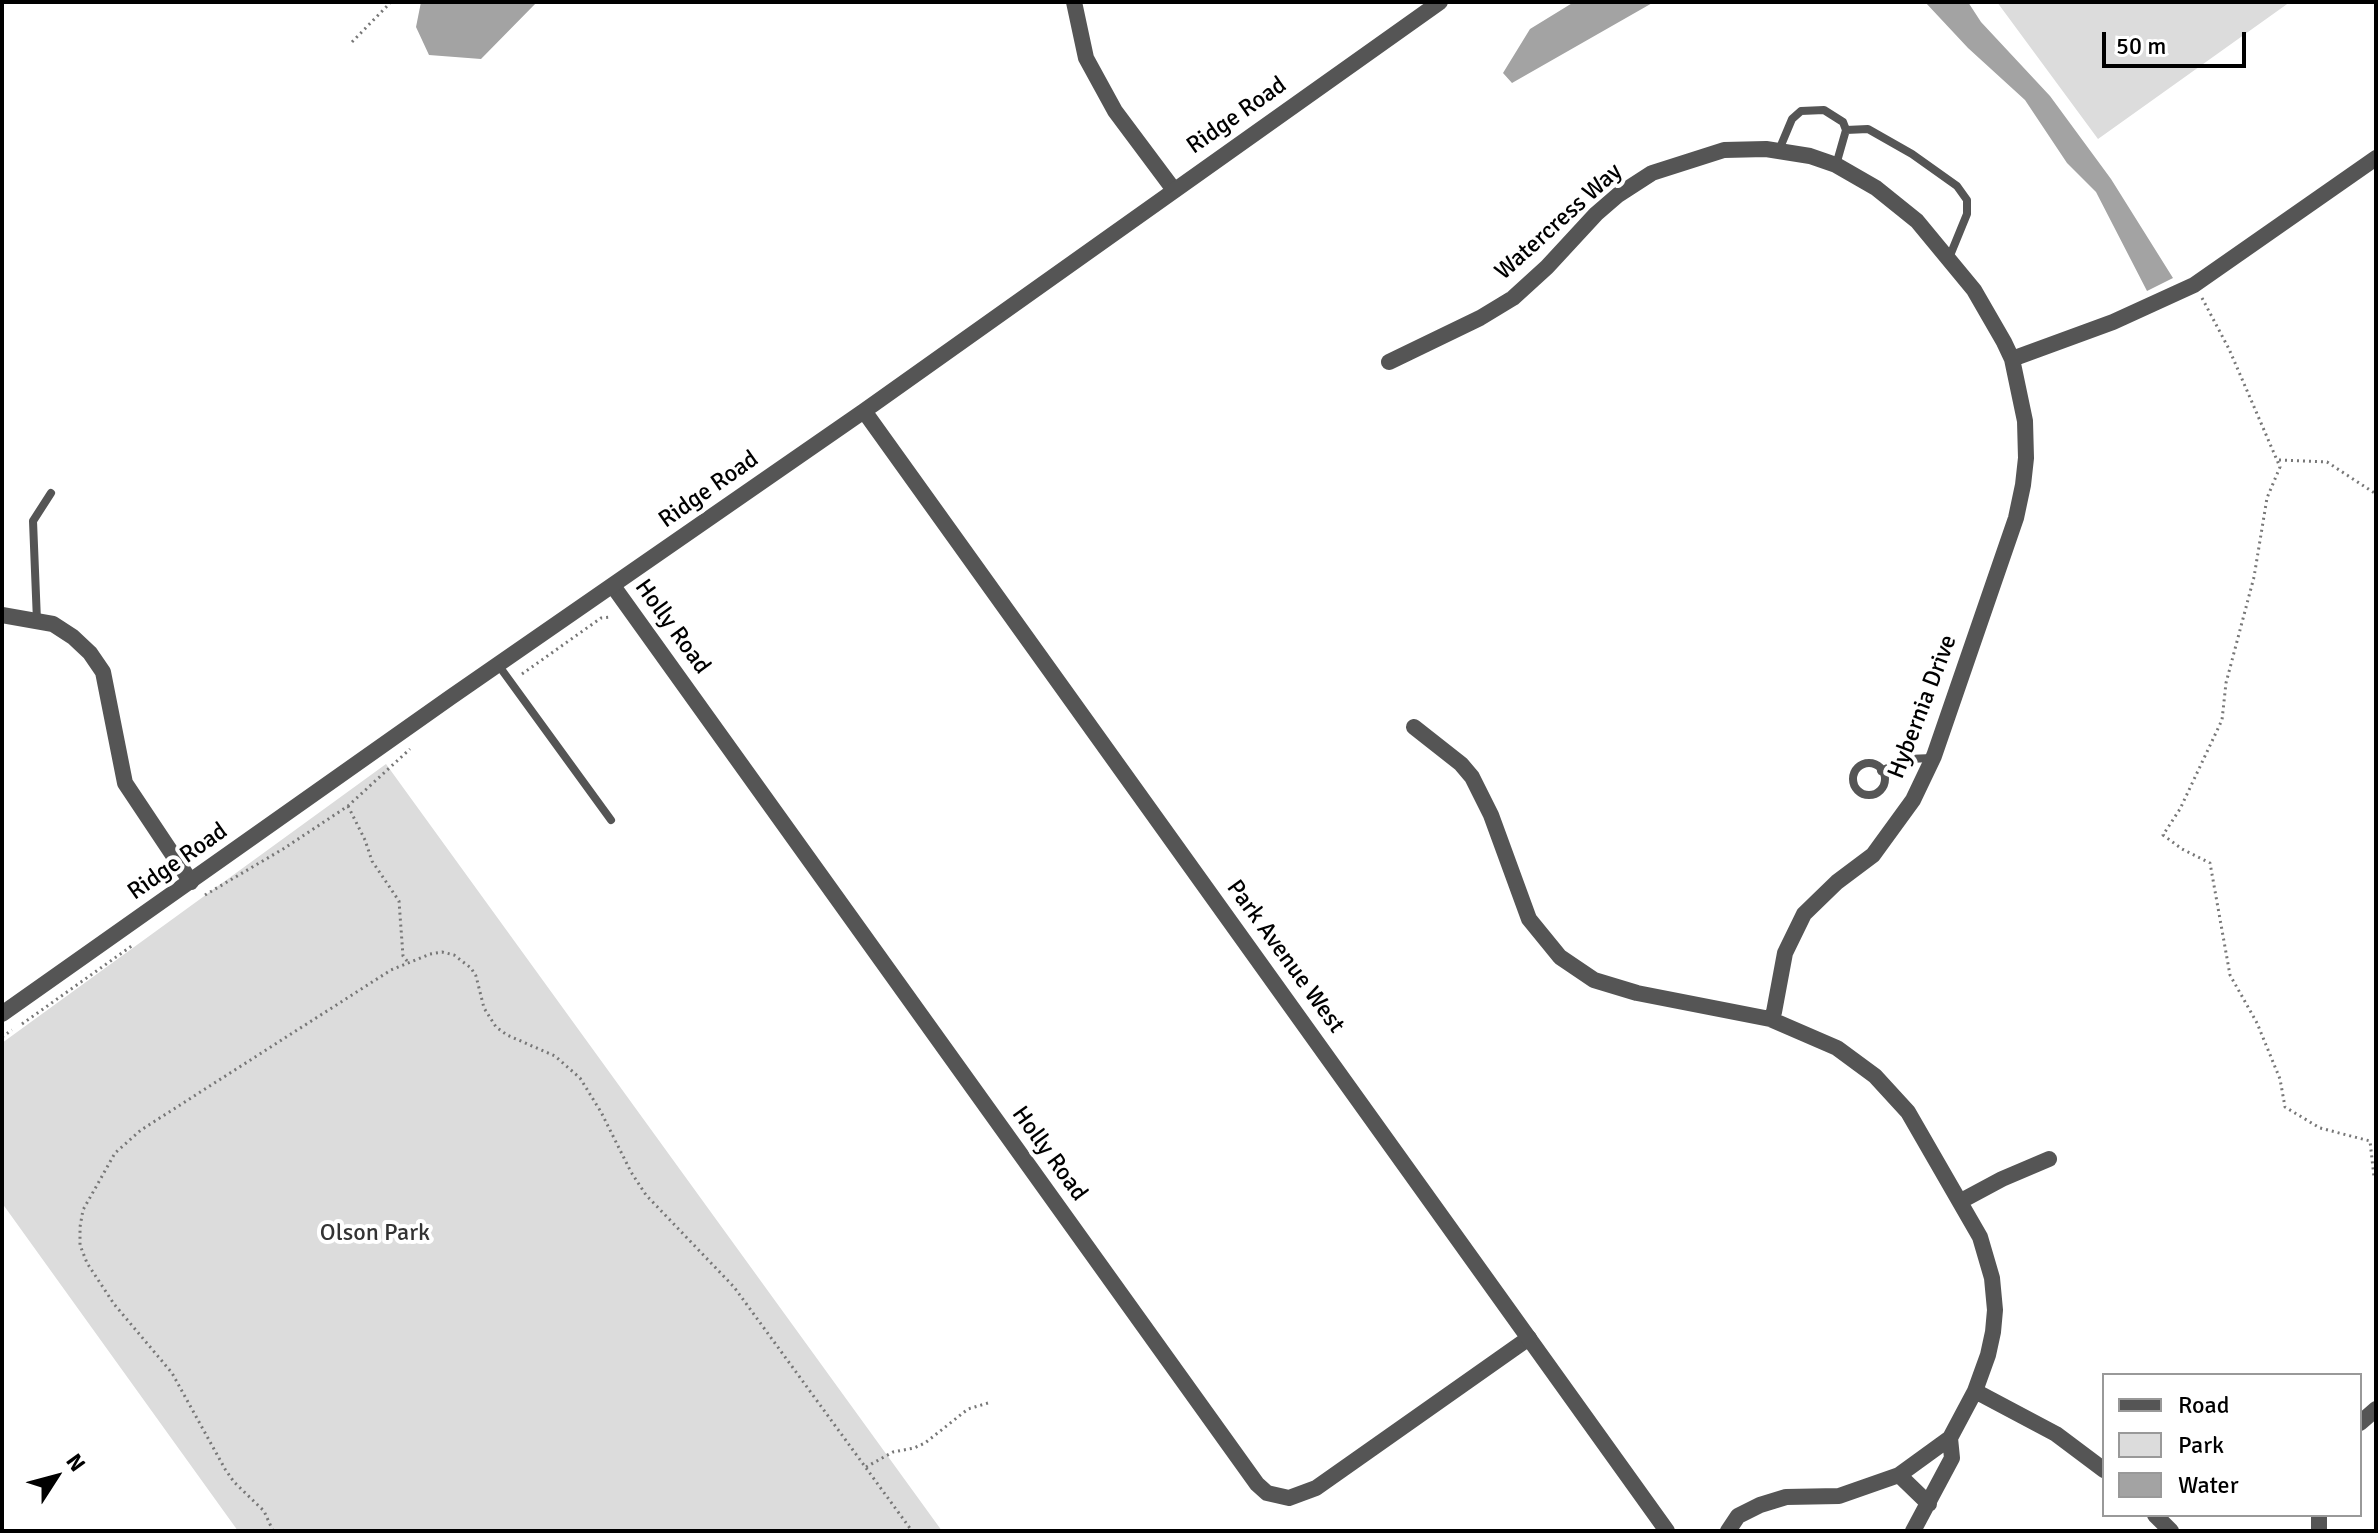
<!DOCTYPE html>
<style>
body{margin:0}
#map{position:relative;width:2378px;height:1533px;overflow:hidden;background:#fff;font-family:Signika,sans-serif}
canvas{display:block}
.frame{position:absolute;inset:0;border:4px solid #000;pointer-events:none}
.legend{position:absolute;left:2102px;top:1373px;width:260px;height:144px;box-sizing:border-box;background:#fff;border:2px solid #999;margin:0;padding:10px 14px;list-style:none;font-size:24px;color:#000}
.legend li{display:flex;align-items:center;gap:16px;height:40px}
.legend b{width:40px;border:2px solid #999}
.north{position:absolute;left:16px;top:1437px;width:80px;height:80px;-webkit-text-stroke:6px #fff;paint-order:stroke;rotate:54deg;font-size:22px;font-weight:700;line-height:32px;text-align:center;color:#000}
.north::after{content:'';display:block;margin:auto;width:28px;height:36px;background:#000;clip-path:polygon(50% 0,100% 100%,50% 72%,0 100%)}
.scale{position:absolute;left:2102px;top:32px;width:144px;height:36px;box-sizing:border-box;border:4px solid #000;border-top:0;padding-left:10px;font-size:24px;line-height:28px;white-space:nowrap;color:#000;-webkit-text-stroke:6px #fff;paint-order:stroke}
</style>
<div id="map">
<canvas width="2378" height="1533"></canvas>
<div class="frame"></div>
<ul class="legend">
<li><b style="height:10px;background:#555"></b>Road</li>
<li><b style="height:22px;background:#dcdcdc"></b>Park</li>
<li><b style="height:22px;background:#a3a3a3"></b>Water</li>
</ul>
<div class="north">N</div>
<div class="scale">50 m</div>
</div>
<script>
const g = document.querySelector('canvas').getContext('2d');
g.lineJoin = 'round';
function paint(path, color) { g.fillStyle = color; g.fill(path, 'evenodd'); }
const toPath = rows => new Path2D(rows.map(r => 'M' + r).join(''));
function stroke(path, color, width, dash) { g.strokeStyle = color; g.lineWidth = width; g.lineCap = dash ? 'butt' : 'round'; g.setLineDash(dash || []); g.stroke(path); }
function drawText(font, color, halo, rows, align = 'center') {
  g.font = font + ' Signika,sans-serif'; g.lineWidth = 8; g.setLineDash([]); g.textBaseline = 'middle'; g.strokeStyle = halo; g.fillStyle = color; for (const [text, x, y, turn = 0] of rows) {
    g.save(); g.translate(x, y); g.rotate((+turn || 0) * Math.PI / 180); g.textAlign = isNaN(turn) ? turn : align; if (halo) g.strokeText(text, 0, 0); g.fillText(text, 0, 0); g.restore();
  }
}
paint(toPath([
 [1997,2,2290,2,2098,139],
 [386,764,942,1531,238,1531,2,1203,2,1043]
]), '#dcdcdc');
paint(toPath([
 [421,2,537,2,481,59,429,55,416,27],
 [1574,2,1654,2,1512,83,1503,73,1530,29],
 [1925,2,1968,2,1981,22,2050,96,2111,179,2173,278,2147,291,2096,192,2067,163,2025,100,1968,48]
]), '#a3a3a3');
stroke(toPath([
 [352,42,391,2],
 [2202,298,2229,349,2280,467,2267,498,2254,577,2226,683,2222,720,2180,809,2163,835,2182,849,2210,863,2230,975,2257,1023,2280,1079,2285,1107,2320,1128,2370,1141,2374,1177],
 [2279,460,2327,462,2376,494],
 [522,674,601,618,612,617],
 [348,806,365,840,372,861,399,901,403,956,408,962],
 [205,895,283,849,348,806,410,749],
 [22,1024,133,945],
 [2,1037,12,1030],
 [866,1467,893,1452,914,1448,925,1443,968,1409,988,1403],
 [273,1531,264,1511,234,1482,225,1469,172,1373,114,1304,87,1263,80,1245,80,1227,83,1210,115,1153,141,1130,391,970,430,954,442,952,454,955,471,968,476,976,484,1008,496,1027,507,1035,555,1056,580,1078,601,1112,631,1172,646,1195,734,1287,912,1531]
]), '#777', 3, [2, 4]);
stroke(toPath([
 [1846,130,1868,129,1912,154,1957,186,1967,200,1967,214,1949,258],
 [1779,150,1792,119,1801,111,1824,110,1843,122,1846,130,1836,165],
 [37,621,33,521,51,493],
 [499,666,611,820],
 '1853 779a16 16 0 1 1 32 0a16 16 0 1 1-32 0Z',
 [1881,771,1908,759,1932,758]
]), '#555', 8);
stroke(toPath([
 [1074,2,1086,58,1115,111,1174,190],
 [2012,359,2113,322,2194,285,2376,158],
 [1389,362,1480,318,1513,298,1547,267,1596,214,1618,195,1652,173,1724,150,1766,149,1810,156,1836,165,1876,188,1917,221,1974,290,2004,342,2012,359,2025,421,2026,458,2023,485,2016,518,1934,756,1913,800,1873,855,1837,882,1804,914,1785,953,1774,1012,1770,1019],
 [613,586,1257,1484,1267,1493,1289,1498,1316,1488,1529,1338],
 [2,615,53,624,73,637,90,653,103,672,125,783,191,882],
 [1414,727,1461,764,1472,777,1491,815,1529,919,1560,957,1594,980,1637,993,1770,1019,1837,1048,1875,1076,1908,1112,1980,1237,1992,1278,1995,1310,1993,1332,1988,1355,1975,1391,1950,1438,1899,1475,1839,1496,1786,1497,1760,1505,1738,1516,1728,1531],
 [1961,1201,2002,1179,2049,1159],
 [1975,1391,2056,1434,2104,1470],
 [2360,1423,2376,1409],
 [1899,1475,1929,1504],
 [2155,1515,2171,1531],
 [2319,1515,2319,1531],
 [1913,1531,1952,1458,1950,1438]
]), '#555', 16);
stroke(toPath([
 [864,411,1667,1531],
 [2,1014,451,697,864,411,1440,2]
]), '#555', 16);
drawText('24px', '#000', '#fff', [
 ["Ridge Road",1237,116,-35],
 ["Watercress Way",1559,222,-42],
 ["Ridge Road",709,490,-35],
 ["Holly Road",672,627,54],
 ["Hybernia Drive",1923,707,-69],
 ["Ridge Road",178,862,-35],
 ["Park Avenue West",1285,957,54],
 ["Holly Road",1049,1154,54]
]);
drawText('24px', '#333', '#fff', [
 ["Olson Park",375,1234]
]);
</script>
